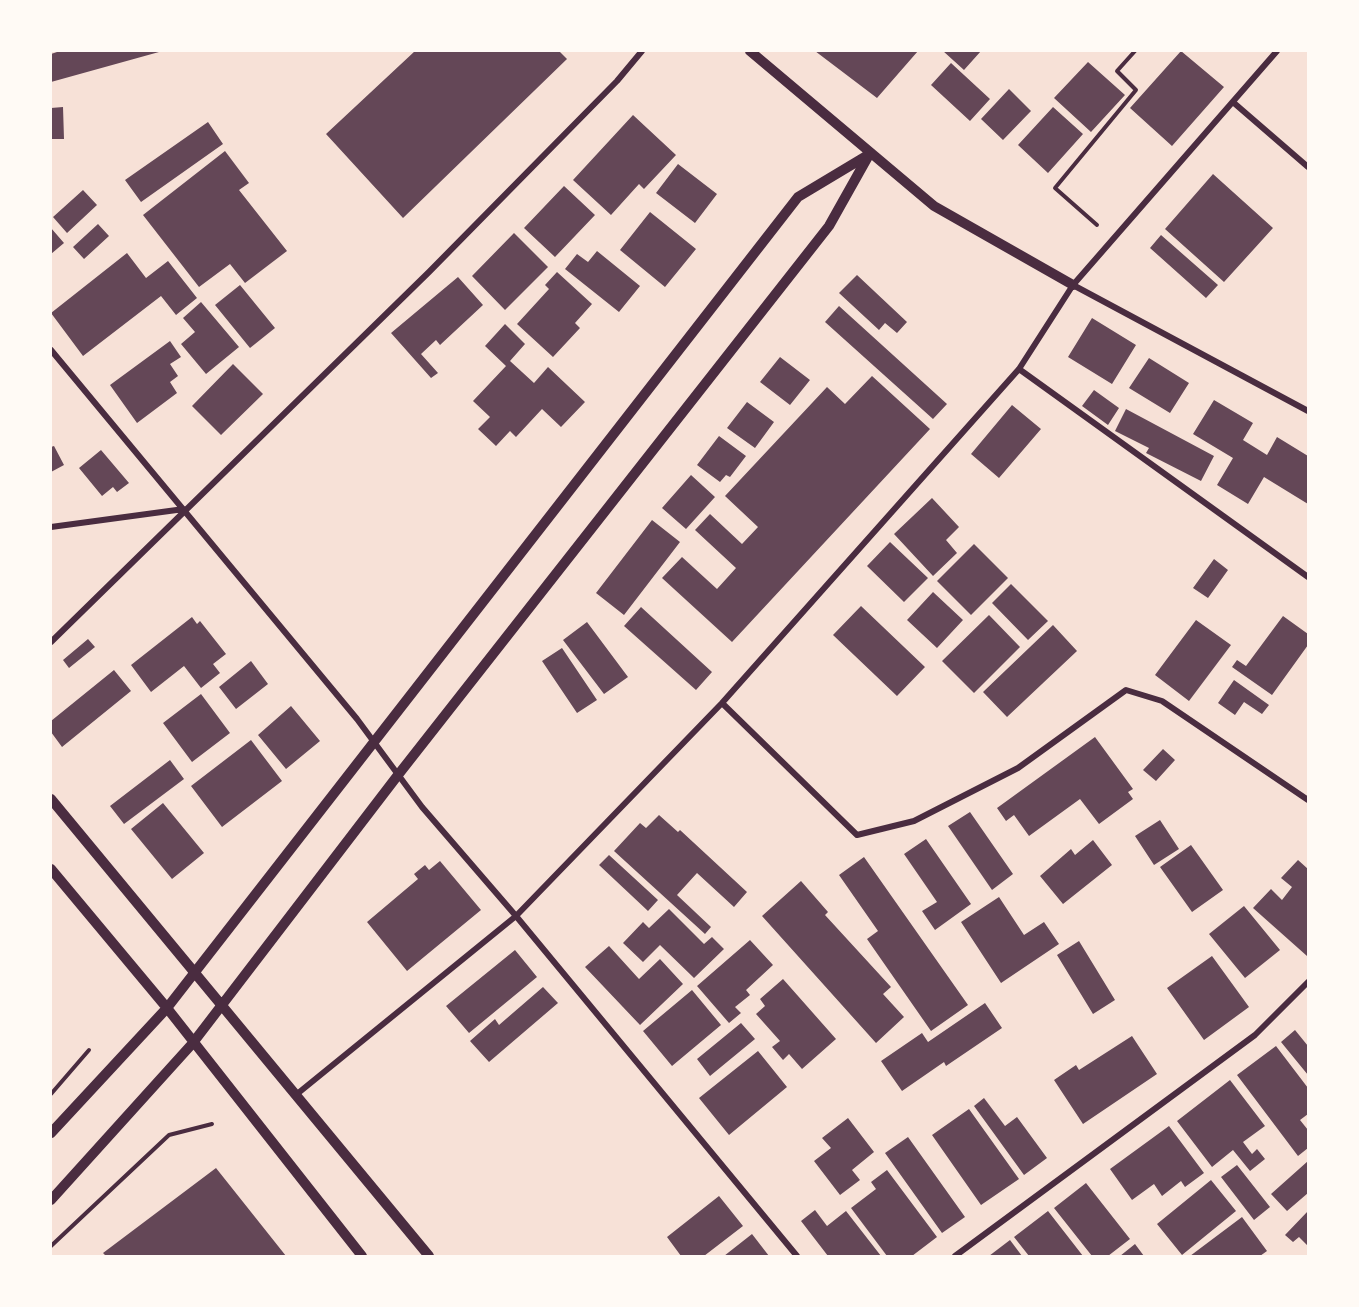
<!DOCTYPE html>
<style>
body{margin:0}
#map{position:relative;width:1359px;height:1307px;overflow:hidden;background:#f7e1d7;font-family:"Open Sans",sans-serif}
canvas{display:block}
.frame{position:absolute;inset:0;border:52px solid #fffaf5;pointer-events:none}
</style>
<div id="map">
<canvas width="1359" height="1307"></canvas>
<div class="frame"></div>
</div>
<script>
const g = document.querySelector('canvas').getContext('2d');
g.lineJoin = 'round';
function paint(path, color) { g.fillStyle = color; g.fill(path, 'evenodd'); }
const toPath = rows => new Path2D(rows.map(r => 'M' + r).join(''));
function stroke(path, color, width, dash) { g.strokeStyle = color; g.lineWidth = width; g.lineCap = dash ? 'butt' : 'round'; g.setLineDash(dash || []); g.stroke(path); }
paint(toPath([
 [60,51,159,51,159,52,51,82,51,54],
 [415,51,559,51,567,59,403,218,326,134],
 [815,51,918,51,877,98],
 [943,51,981,51,964,70],
 [1181,51,1224,87,1172,146,1130,108],
 [1088,62,1125,95,1091,132,1054,98],
 [951,63,990,99,970,121,931,85],
 [1009,89,1031,111,1003,140,981,119],
 [63,107,64,139,51,139,51,108],
 [1053,107,1083,134,1048,173,1018,145],
 [633,115,676,155,644,189,639,184,611,215,573,180],
 [208,122,223,144,141,202,125,180],
 [225,151,249,183,239,190,287,251,245,283,230,264,199,287,143,215],
 [678,164,717,194,695,223,656,193],
 [1213,174,1273,228,1224,282,1165,229],
 [564,186,595,215,555,257,524,228],
 [83,190,97,205,67,233,53,217],
 [650,212,696,249,665,287,620,250],
 [98,224,109,236,84,259,73,247],
 [51,228,64,243,51,254],
 [514,233,548,267,505,310,472,276],
 [1161,235,1218,285,1206,298,1150,248],
 [597,251,640,286,619,312,565,269,577,254,588,262],
 [127,253,146,278,168,261,197,298,176,315,161,296,83,356,51,313],
 [557,272,592,304,575,323,580,328,553,357,517,324,549,289,545,285],
 [857,275,907,322,897,333,885,323,879,330,839,293],
 [458,277,483,305,440,345,436,340,421,354,438,373,431,378,391,333],
 [240,285,275,328,250,348,215,305],
 [201,302,239,347,206,374,181,344,195,332,183,318],
 [839,306,947,404,933,419,825,322],
 [1092,318,1136,345,1112,384,1068,357],
 [505,324,525,344,510,361,534,383,548,367,585,402,561,427,542,409,516,437,510,431,496,446,478,429,490,417,473,401,506,366,485,346],
 [170,341,181,357,170,364,178,376,170,382,177,393,137,423,110,385],
 [780,357,810,380,790,405,760,382],
 [1149,358,1189,383,1170,413,1129,388],
 [233,364,263,394,221,435,192,406],
 [872,376,930,429,732,642,662,578,682,557,717,589,736,568,695,530,710,514,742,544,758,527,725,496,827,387,845,404],
 [1094,390,1119,408,1108,425,1082,406],
 [1214,400,1253,423,1243,440,1267,455,1277,437,1308,456,1308,504,1264,477,1248,504,1217,485,1233,458,1193,434],
 [747,402,774,422,755,448,727,428],
 [1012,405,1041,429,999,478,971,454],
 [1126,409,1214,456,1201,481,1146,453,1149,448,1115,431],
 [719,436,746,456,730,477,726,475,720,482,697,465],
 [54,446,64,465,51,472,51,447],
 [101,450,129,483,117,492,113,487,102,496,79,468],
 [691,475,715,497,686,529,662,508],
 [932,498,959,527,946,540,957,553,933,576,894,534],
 [652,520,680,542,624,615,596,593],
 [890,542,928,578,904,602,867,566],
 [974,544,1008,578,971,615,937,581],
 [1214,559,1228,570,1208,598,1193,588],
 [1011,584,1048,621,1028,640,992,603],
 [933,592,963,620,937,648,907,620],
 [861,606,925,667,897,696,833,635],
 [641,607,712,672,696,690,624,626],
 [989,615,1020,647,974,693,942,661],
 [1283,616,1308,634,1308,645,1272,695,1232,667,1237,660,1246,666],
 [192,617,197,624,200,621,226,654,213,664,220,673,201,688,184,666,151,692,131,665],
 [1196,620,1231,645,1189,701,1155,675],
 [587,622,628,677,604,694,563,640],
 [1053,625,1077,651,1007,717,983,692],
 [88,639,95,647,69,668,63,660],
 [562,648,597,700,577,713,542,661],
 [251,661,268,684,236,709,219,687],
 [114,670,131,691,62,747,51,732,51,721],
 [1234,680,1269,705,1262,714,1244,702,1235,715,1218,703],
 [201,694,230,733,192,762,163,723],
 [291,706,320,741,286,769,258,735],
 [1095,737,1133,789,1128,792,1133,799,1099,824,1080,799,1029,836,1014,815,1006,821,997,808],
 [251,740,282,781,222,827,191,786],
 [1163,749,1175,760,1156,781,1143,770],
 [170,760,184,779,124,824,110,806],
 [163,803,204,853,172,879,131,829],
 [970,812,1013,874,992,890,948,826],
 [659,815,678,832,680,830,747,892,734,907,697,873,677,895,711,927,705,934,614,851,640,823,646,828],
 [1160,820,1179,849,1154,865,1135,836],
 [926,839,971,904,935,930,922,911,937,902,904,854],
 [1093,840,1112,865,1063,904,1040,876,1071,849,1075,855],
 [1191,845,1223,890,1192,912,1160,867],
 [609,855,658,900,648,911,599,865],
 [864,857,968,1005,931,1031,867,939,878,931,839,875],
 [1298,860,1308,869,1307,956,1253,908,1271,889,1282,900,1292,887,1281,878],
 [440,861,481,910,407,971,367,922,418,879,414,874,425,865,429,870],
 [801,881,828,912,825,915,891,987,883,994,904,1017,876,1043,762,916],
 [999,897,1024,935,1044,922,1059,944,1001,983,961,922],
 [1244,906,1280,950,1245,978,1209,934],
 [669,909,704,944,712,937,724,949,694,978,660,945,643,962,623,943,643,922,649,928],
 [750,940,773,965,746,990,750,995,735,1007,741,1013,729,1023,697,986],
 [1079,941,1115,1000,1093,1014,1057,955],
 [609,946,639,979,660,959,683,984,640,1025,585,967],
 [515,950,537,977,469,1033,446,1006],
 [1212,956,1249,1007,1204,1040,1167,988],
 [783,979,836,1039,802,1069,789,1054,783,1060,772,1047,780,1041,756,1014,765,1006,760,999],
 [543,987,558,1003,489,1062,470,1041,495,1019,499,1025],
 [692,990,721,1025,672,1066,643,1031],
 [985,1003,1002,1028,946,1066,944,1062,902,1091,881,1061,922,1033,928,1042],
 [741,1023,755,1039,710,1076,697,1059],
 [1295,1030,1308,1046,1308,1075,1281,1042],
 [1132,1036,1157,1074,1083,1124,1054,1080,1076,1065,1079,1070],
 [1276,1046,1308,1088,1308,1114,1300,1120,1308,1130,1308,1148,1298,1156,1237,1075],
 [758,1051,787,1087,729,1135,699,1098],
 [1230,1080,1265,1126,1243,1142,1252,1154,1257,1149,1265,1159,1250,1171,1233,1150,1212,1167,1177,1121],
 [984,1098,1005,1126,1017,1117,1047,1158,1024,1175,974,1106],
 [969,1109,1019,1179,981,1205,932,1135],
 [848,1118,874,1152,852,1170,860,1180,840,1195,814,1161,831,1148,822,1138],
 [1169,1126,1204,1173,1185,1187,1181,1181,1162,1196,1154,1184,1132,1200,1110,1169],
 [908,1137,965,1217,942,1233,885,1153],
 [1308,1161,1308,1193,1287,1211,1271,1194],
 [1237,1165,1270,1207,1254,1220,1221,1177],
 [216,1168,286,1256,106,1256,103,1253],
 [887,1170,937,1237,912,1256,887,1256,851,1208,876,1189,871,1182],
 [1211,1180,1236,1211,1182,1255,1157,1224],
 [1086,1183,1130,1239,1108,1256,1092,1256,1054,1208],
 [719,1196,743,1226,704,1256,681,1256,667,1237],
 [815,1210,827,1226,846,1211,881,1256,828,1256,801,1221],
 [1048,1211,1083,1256,1029,1256,1014,1237],
 [1308,1211,1308,1246,1299,1237,1293,1242,1285,1235],
 [1242,1217,1267,1251,1260,1256,1190,1256],
 [752,1234,769,1256,724,1256],
 [1010,1240,1022,1256,989,1256],
 [1135,1244,1144,1256,1120,1256]
]), '#644757');
stroke(toPath([
 [1097,225,1055,188,1136,90,1117,71,1135,51],
 [51,1094,89,1050],
 [51,1246,169,1135,212,1124]
]), '#4a2c40', 4);
stroke(toPath([
 [1234,103,1308,167],
 [1073,285,1308,411],
 [51,350,357,719,422,807,516,916,797,1256],
 [1019,369,1308,577],
 [51,527,184,509],
 [51,642,429,272,617,81,642,51],
 [722,703,857,835,914,821,1018,768,1126,690,1162,701,1308,800],
 [297,1094,516,916,722,703,1019,369,1073,285,1277,51],
 [955,1256,1255,1035,1308,982]
]), '#4a2c40', 6);
stroke(toPath([
 [750,51,934,206,1073,285],
 [51,799,429,1256],
 [51,869,167,1008,362,1256],
 [51,1133,167,1008,798,197,868,155],
 [51,1200,192,1044,398,775,829,226,870,153]
]), '#4a2c40', 10);
</script>
